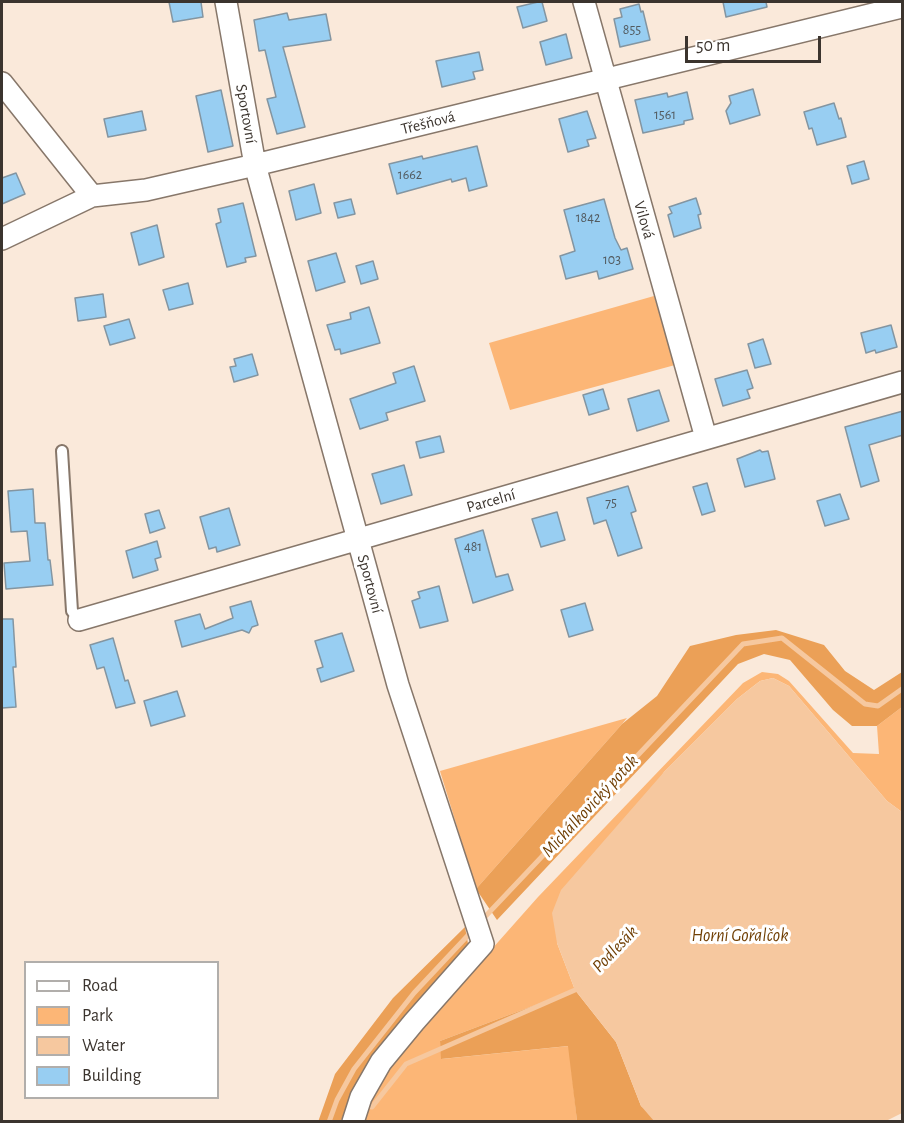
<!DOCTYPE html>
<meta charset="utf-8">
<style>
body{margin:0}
#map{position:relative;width:904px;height:1123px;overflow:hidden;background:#fae9da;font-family:"Alegreya Sans",sans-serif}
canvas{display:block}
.frame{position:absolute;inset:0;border:3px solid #3b342e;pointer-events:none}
.legend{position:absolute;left:24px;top:961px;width:195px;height:138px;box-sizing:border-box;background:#fff;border:2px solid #b1aeab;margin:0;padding:8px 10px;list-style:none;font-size:18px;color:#3b342e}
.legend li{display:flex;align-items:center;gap:12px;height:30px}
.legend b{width:30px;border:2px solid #b1aeab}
.scale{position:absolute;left:685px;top:36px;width:136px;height:27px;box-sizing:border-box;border:3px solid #3b342e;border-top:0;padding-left:8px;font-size:18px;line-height:21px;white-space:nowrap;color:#3b342e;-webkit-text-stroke:4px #fff;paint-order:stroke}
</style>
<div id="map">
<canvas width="904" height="1123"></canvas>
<div class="frame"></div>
<ul class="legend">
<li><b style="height:8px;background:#fff"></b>Road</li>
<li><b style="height:16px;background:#fcb676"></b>Park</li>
<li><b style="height:16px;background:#f6c89f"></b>Water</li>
<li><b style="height:16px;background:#98cef2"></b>Building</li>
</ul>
<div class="scale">50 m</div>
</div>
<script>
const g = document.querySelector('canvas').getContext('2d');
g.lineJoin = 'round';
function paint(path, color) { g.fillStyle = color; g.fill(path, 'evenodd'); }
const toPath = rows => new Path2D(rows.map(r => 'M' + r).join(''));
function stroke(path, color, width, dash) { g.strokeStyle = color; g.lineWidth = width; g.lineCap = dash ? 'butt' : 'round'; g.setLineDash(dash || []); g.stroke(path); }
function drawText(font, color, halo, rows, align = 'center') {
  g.font = font + ' "Alegreya Sans",sans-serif'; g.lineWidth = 6; g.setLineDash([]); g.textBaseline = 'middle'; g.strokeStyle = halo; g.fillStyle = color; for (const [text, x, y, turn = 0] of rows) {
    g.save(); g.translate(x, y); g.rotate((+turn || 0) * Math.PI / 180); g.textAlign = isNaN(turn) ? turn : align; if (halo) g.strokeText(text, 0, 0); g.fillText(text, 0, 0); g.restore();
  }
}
paint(toPath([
 [654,296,675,365,510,410,489,343],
 [762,672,778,674,789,681,853,753,879,754,877,726,902,707,902,812,887,801,789,686,773,678,760,681,737,699,664,772,557,943,575,990,440,1041,442,1059,569,1046,577,1121,363,1122,370,1096,397,1056,538,897,743,683],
 [627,718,622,724,476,889,440,771]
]), '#fcb676');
paint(toPath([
 [776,630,824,645,845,671,874,690,902,672,902,707,877,726,852,726,833,710,790,660,764,654,738,664,497,920,476,889,622,724,657,696,690,646,736,635],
 [465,927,469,949,385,1042,353,1089,341,1121,318,1122,335,1074,393,998],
 [575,990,616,1042,641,1106,662,1121,577,1121,568,1046,441,1059,440,1041]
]), '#eba057');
paint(toPath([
 [773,678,789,686,887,801,902,812,902,1113,884,1122,654,1121,641,1106,616,1042,575,990,557,943,552,913,561,890,664,772,737,699,760,681]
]), '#f6c89f');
stroke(toPath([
 [481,921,743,644,782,638,865,704,878,706,902,689],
 [362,1105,372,1107,406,1064,575,990,579,985],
 [329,1122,337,1100,354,1069,414,993,473,930]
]), '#f6c89f', 5);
const building = toPath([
 [169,2,201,2,203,17,173,22,169,2],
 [538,2,542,2,547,21,523,28,517,7,538,2],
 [723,2,766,2,767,7,726,17,723,2],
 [639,4,641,12,643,11,650,40,620,47,614,19,622,17,620,9,639,4],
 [287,13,289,20,326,14,331,40,283,47,305,127,277,134,267,99,276,97,265,50,259,51,254,20,287,13],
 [566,34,572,58,546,65,540,42,566,34],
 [479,52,483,70,473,72,475,79,442,87,436,61,479,52],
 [753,89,760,115,730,124,726,111,731,103,729,96,753,89],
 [221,90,233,146,208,152,196,96,221,90],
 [687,92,693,119,684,121,684,124,643,133,635,100,667,93,668,97,687,92],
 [834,103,839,119,841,118,846,137,817,145,812,128,809,129,804,112,834,103],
 [142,111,146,130,108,137,104,119,142,111],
 [587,111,596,138,587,140,589,146,568,152,559,119,587,111],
 [477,146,487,186,469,191,466,178,452,182,451,179,397,194,389,164,422,156,423,159,477,146],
 [864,161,869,179,852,184,847,166,864,161],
 [16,173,25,194,2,204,2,178,16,173],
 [314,184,321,213,296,220,289,191,314,184],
 [696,198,701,214,698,215,701,228,674,237,668,215,672,213,669,207,696,198],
 [351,199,355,214,338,218,334,203,351,199],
 [604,199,615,238,621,250,627,248,633,269,599,279,597,271,566,279,560,256,575,251,564,210,604,199],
 [243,203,256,256,245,258,246,262,227,267,216,224,221,222,218,209,243,203],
 [157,225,164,257,139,265,131,233,157,225],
 [336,253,345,282,316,291,308,261,336,253],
 [373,261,378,279,361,284,356,266,373,261],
 [188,283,193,304,169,310,163,290,188,283],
 [103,294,106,317,78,321,75,298,103,294],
 [369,307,380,343,341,354,340,349,335,350,327,325,351,319,350,313,369,307],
 [129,319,135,338,110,345,104,326,129,319],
 [891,325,897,347,876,353,875,350,866,353,861,333,891,325],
 [763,339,771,364,755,368,748,344,763,339],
 [252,354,258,375,234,382,230,367,236,366,234,359,252,354],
 [414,366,425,401,386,413,388,420,360,429,350,399,396,383,393,373,414,366],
 [747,370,753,388,747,390,750,398,723,406,715,379,747,370],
 [603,389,609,409,589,415,583,395,603,389],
 [659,390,669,421,637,431,628,399,659,390],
 [903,411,903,435,869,445,879,481,861,487,845,427,903,411],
 [440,436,444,452,420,458,416,442,440,436],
 [760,450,762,452,768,451,775,479,745,487,737,459,760,450],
 [404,465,412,495,381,504,372,474,404,465],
 [707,483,715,511,702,515,693,487,707,483],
 [628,486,636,511,631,513,642,548,618,556,606,520,594,524,587,498,628,486],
 [33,489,35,523,45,523,48,560,50,560,53,585,6,589,4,563,30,561,27,531,11,532,8,491,33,489],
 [840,494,849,519,825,526,817,501,840,494],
 [229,508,240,545,217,552,216,547,209,549,200,517,229,508],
 [159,510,165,528,150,533,145,514,159,510],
 [557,512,565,540,541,547,532,519,557,512],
 [483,530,496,577,508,574,513,590,473,603,455,539,483,530],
 [157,541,161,557,155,559,158,570,133,578,126,551,157,541],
 [439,586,448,621,420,628,412,601,420,598,418,592,439,586],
 [251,601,258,625,252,627,249,633,242,630,182,647,175,621,200,614,205,629,233,618,230,607,251,601],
 [585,603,593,630,569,637,561,610,585,603],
 [2,619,13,619,16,667,13,667,16,707,2,708,2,619],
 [342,633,354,671,321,682,317,669,323,667,315,641,342,633],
 [113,638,125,681,128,680,135,703,116,708,104,667,97,669,90,645,113,638],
 [177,691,185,716,151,726,144,701,177,691]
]);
paint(building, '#98cef2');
stroke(building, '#8395a1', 1.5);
const service = toPath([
 [62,451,72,611,79,620]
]);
const minor = toPath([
 [226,2,255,165,398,685,483,944,414,1022,381,1062,361,1097,353,1122],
 [584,2,706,438],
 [2,83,92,196,146,190,255,165,902,7],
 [2,239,92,196],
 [79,620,902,382]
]);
stroke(service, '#87776a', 14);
stroke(minor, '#87776a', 24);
stroke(service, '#fff', 10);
stroke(minor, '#fff', 21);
drawText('14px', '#525a5f', null, [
 ["855",632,30],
 ["1561",665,115],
 ["1662",410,175],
 ["1842",588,218],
 ["103",612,260],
 ["75",611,503],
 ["481",473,547]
]);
drawText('16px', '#3b342e', '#fff', [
 ["Sportovní",246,114,80],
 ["Třešňová",428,123,-14],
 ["Vilová",644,220,74],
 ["Parcelní",491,501,-16],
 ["Sportovní",370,584,75]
]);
drawText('italic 18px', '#703f04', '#fff', [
 ["Michálkovický potok",590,806,-47],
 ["Horní Gořalčok",740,936],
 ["Podlesák",615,949,-46]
]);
</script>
